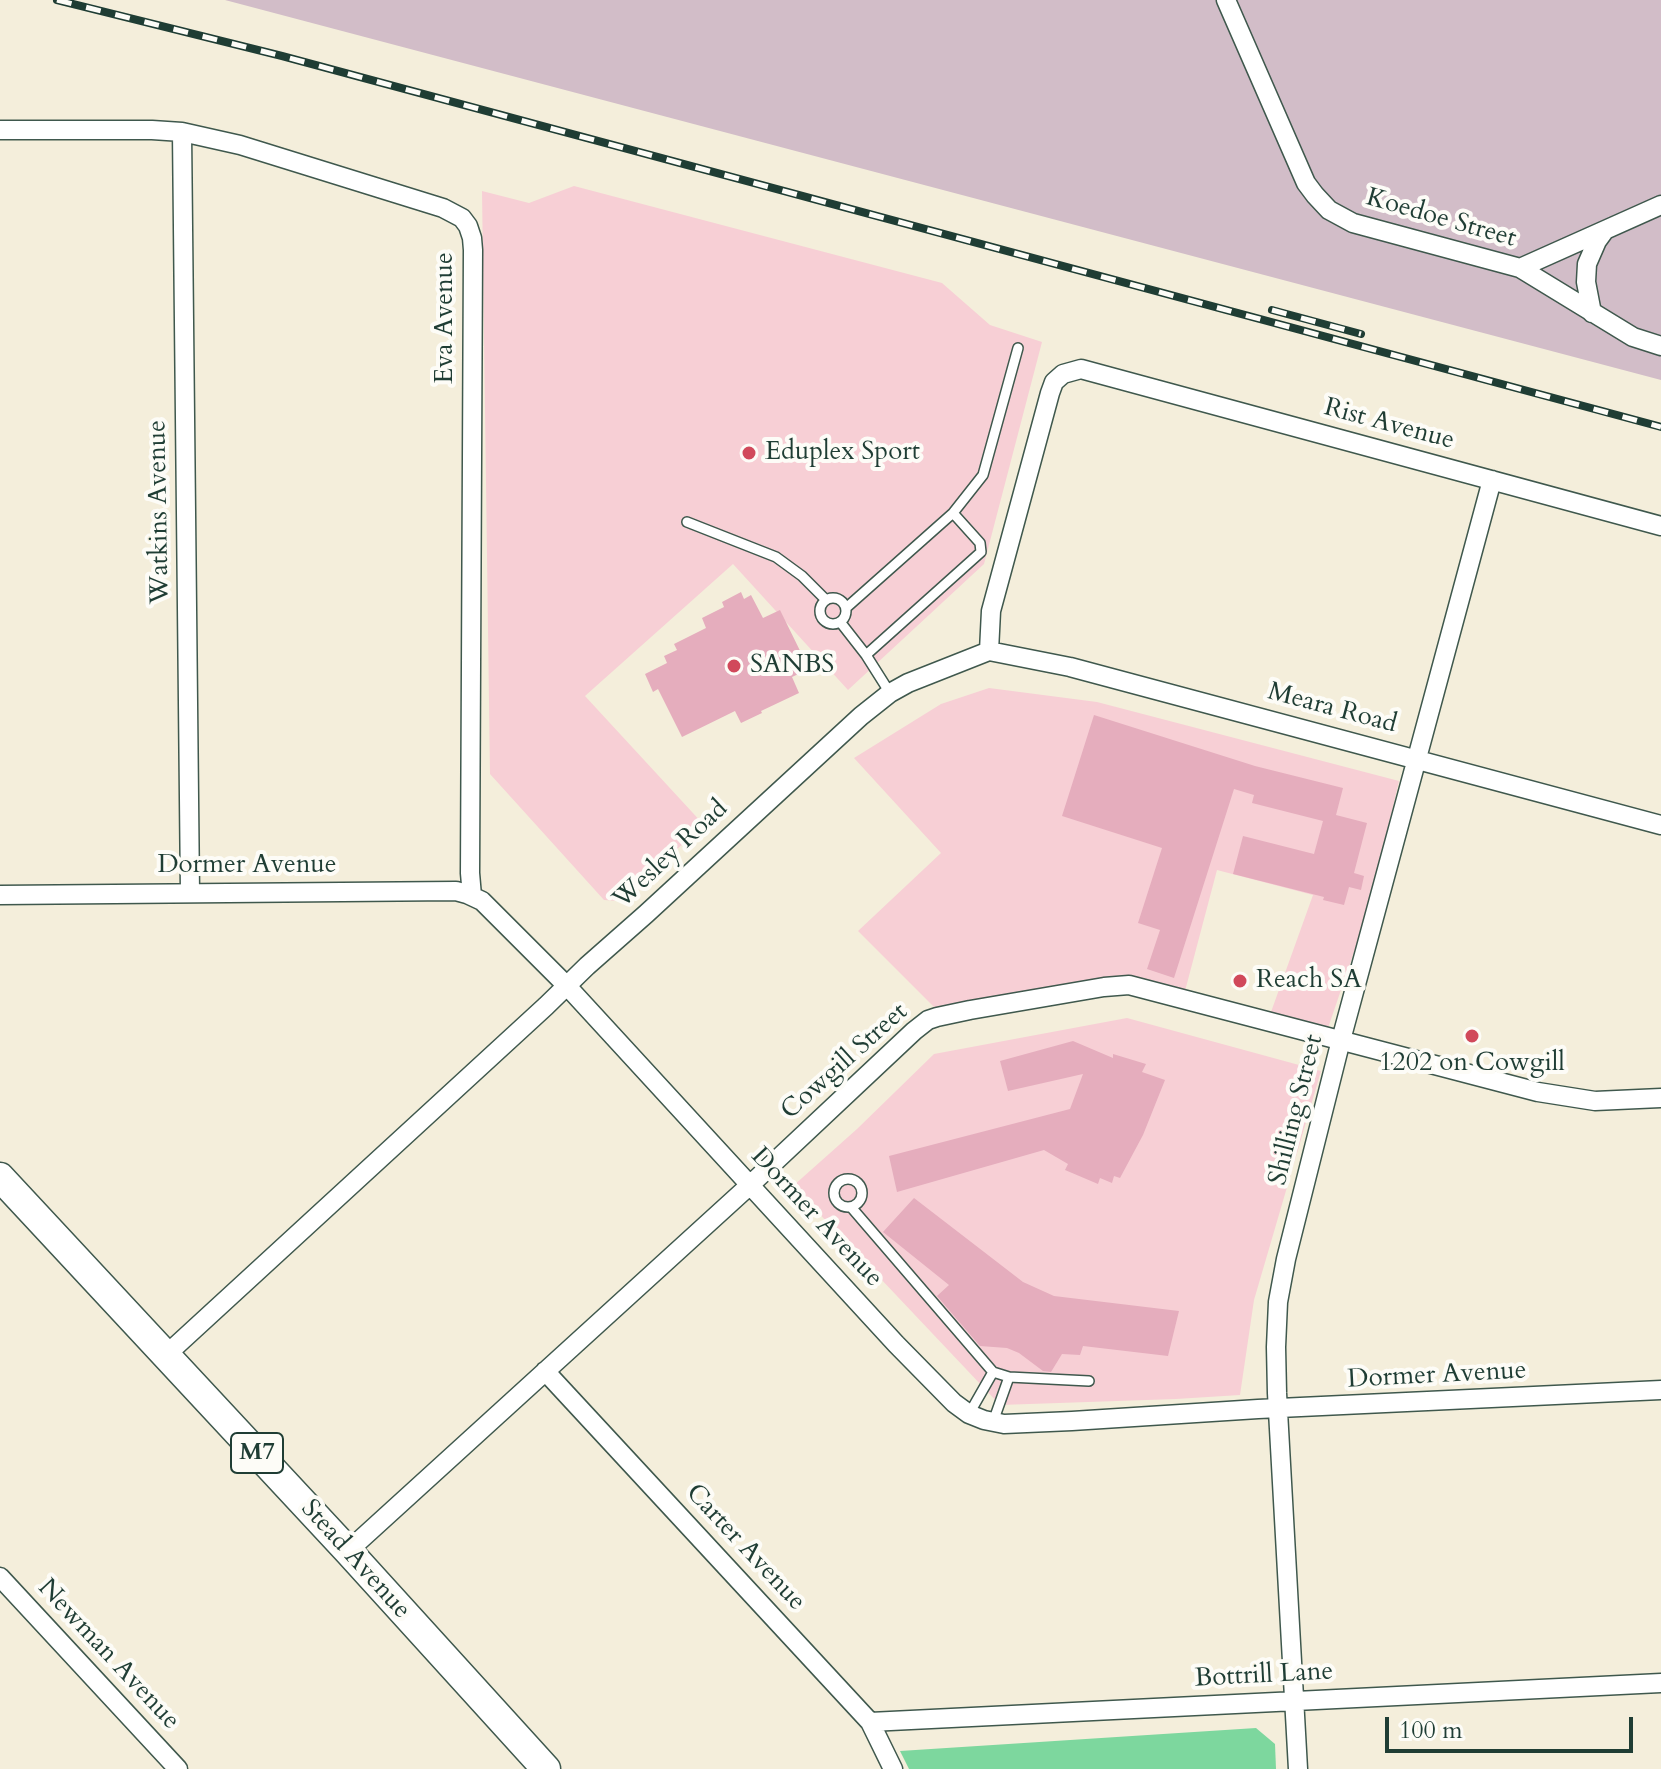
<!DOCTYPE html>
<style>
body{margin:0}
#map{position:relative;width:1661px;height:1769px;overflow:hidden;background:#f4eedb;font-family:Cardo,serif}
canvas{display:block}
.scale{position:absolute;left:1385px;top:1717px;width:248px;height:36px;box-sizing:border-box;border:4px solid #1f3d34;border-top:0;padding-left:10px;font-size:24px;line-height:28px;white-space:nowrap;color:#1f3d34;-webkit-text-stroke:6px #fdfcf7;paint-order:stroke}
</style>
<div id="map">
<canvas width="1661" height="1769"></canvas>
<div class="scale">100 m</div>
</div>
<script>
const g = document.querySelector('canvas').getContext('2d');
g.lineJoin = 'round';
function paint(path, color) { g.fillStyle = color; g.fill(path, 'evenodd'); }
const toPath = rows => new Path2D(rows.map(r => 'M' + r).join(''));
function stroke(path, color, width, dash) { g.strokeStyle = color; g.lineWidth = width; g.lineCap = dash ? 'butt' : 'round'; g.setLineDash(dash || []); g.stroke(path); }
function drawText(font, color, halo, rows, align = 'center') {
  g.font = font + ' Cardo,serif'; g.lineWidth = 8; g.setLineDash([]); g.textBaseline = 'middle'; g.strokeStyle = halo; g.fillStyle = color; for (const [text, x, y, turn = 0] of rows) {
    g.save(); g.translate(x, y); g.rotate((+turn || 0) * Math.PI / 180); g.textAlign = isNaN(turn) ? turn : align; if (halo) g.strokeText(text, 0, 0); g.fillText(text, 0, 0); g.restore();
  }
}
paint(toPath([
 [574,186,942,283,990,325,1042,342,984,564,848,690,733,564,585,696,704,825,619,901,604,900,490,774,482,191,529,203],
 [989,688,1097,702,1399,781,1369,908,1328,1028,1271,1012,1313,895,1217,870,1185,991,1094,982,935,1008,858,931,941,853,854,758,941,704],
 [1127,1018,1321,1071,1254,1300,1240,1395,1176,1399,1000,1405,793,1186,857,1129,934,1054]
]), '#f7cfd5');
paint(toPath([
 [225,0,1661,0,1661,380]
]), '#d2bdc8');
paint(toPath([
 [1256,1728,1275,1744,1276,1769,909,1769,900,1751]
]), '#7dd79e');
paint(toPath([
 [741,592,744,599,751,595,763,618,780,610,809,669,792,677,799,693,761,711,762,713,741,723,735,711,682,737,658,689,653,692,645,674,667,663,664,656,677,650,674,644,706,628,702,618,724,607,722,602],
 [1094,715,1255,766,1343,788,1336,815,1367,823,1354,873,1364,876,1361,890,1349,887,1344,905,1323,900,1324,897,1233,874,1243,836,1314,854,1323,821,1252,803,1254,795,1234,789,1174,978,1147,969,1160,930,1138,923,1162,848,1062,816],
 [1073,1041,1113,1058,1113,1054,1146,1064,1142,1072,1165,1080,1143,1135,1120,1178,1114,1176,1112,1183,1100,1178,1098,1184,1065,1170,1068,1164,1044,1150,897,1192,889,1156,1070,1109,1083,1074,1008,1091,1000,1061],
 [914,1198,1023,1282,1054,1296,1179,1311,1168,1356,1083,1346,1080,1355,1062,1354,1051,1372,1043,1371,1019,1353,1007,1348,980,1346,937,1296,949,1285,883,1232]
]), '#e5adbd');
const lane = toPath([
 [953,513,983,475,1018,348],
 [687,522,776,557,802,576,826,600],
 '820 611a13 13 0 1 1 26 0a13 13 0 1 1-26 0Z',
 [846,608,953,513,980,543,981,552,866,655],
 [841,623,866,655,890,693],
 '834 1193a14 14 0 1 1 28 0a14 14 0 1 1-28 0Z',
 [851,1207,993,1372,1009,1377,1089,1381],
 [969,1414,993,1372],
 [993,1422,1009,1377]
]);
const street = toPath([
 [1226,0,1306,183,1315,195,1329,210,1353,223,1520,268,1633,337,1661,346],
 [0,130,152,130,182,132,240,145,443,208,462,218,468,226,472,238,473,250,470,873,472,896],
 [182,132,190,892],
 [1520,268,1661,205],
 [1592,313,1586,282,1587,264,1597,241,1605,230],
 [989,651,1070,667,1661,825],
 [0,895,456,891,467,894,482,901,567,986,896,1344,954,1403,969,1414,984,1420,1004,1424,1072,1421,1258,1409,1661,1390],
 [166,1355,546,1006,587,966,646,914,861,716,890,693,908,683,989,651,991,611,1050,393,1054,382,1063,374,1081,369,1092,372,1661,526],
 [545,1371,870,1722,893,1769],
 [348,1551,750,1185,914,1031,928,1020,937,1017,970,1010,1104,987,1129,985,1538,1092,1595,1101,1661,1098],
 [0,1577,178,1769],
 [870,1722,1661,1683],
 [1298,1769,1277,1393,1276,1347,1278,1302,1286,1259,1341,1040,1492,480]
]);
const primary = toPath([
 [0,1177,348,1551,546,1769]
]);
stroke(lane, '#3f584d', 12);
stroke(street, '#3f584d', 21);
stroke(primary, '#3f584d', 31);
stroke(lane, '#fff', 9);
stroke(street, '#fff', 18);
stroke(primary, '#fff', 28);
const rail = toPath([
 [57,0,282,56,1661,427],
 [1272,310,1361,334]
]);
stroke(rail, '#1f3d34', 8);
stroke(rail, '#fdfcf7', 5, [15]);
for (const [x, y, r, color] of [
 [749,453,8,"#d1495b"],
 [734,666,8,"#d1495b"],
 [1240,981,8,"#d1495b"],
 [1472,1036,8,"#d1495b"]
]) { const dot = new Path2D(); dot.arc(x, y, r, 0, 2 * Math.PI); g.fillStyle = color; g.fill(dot); stroke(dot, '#fdfcf7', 3); }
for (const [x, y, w] of [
 [257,1453,52]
]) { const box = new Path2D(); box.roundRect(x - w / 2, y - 20, w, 40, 6); g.fillStyle = '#fdfcf7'; g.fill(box); stroke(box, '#1f3d34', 2); }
drawText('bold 24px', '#1f3d34', null, [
 ["M7",257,1453]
]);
drawText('26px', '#1f3d34', '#fdfcf7', [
 ["Koedoe Street",1441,219,16],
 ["Eva Avenue",446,318,-90],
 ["Rist Avenue",1389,425,15],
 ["Watkins Avenue",160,512,-91],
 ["Meara Road",1332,709,15],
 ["Wesley Road",671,855,-43],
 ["Dormer Avenue",247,866],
 ["Cowgill Street",845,1062,-42],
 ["Shilling Street",1297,1110,-76],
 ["Dormer Avenue",816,1218,47],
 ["Dormer Avenue",1437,1376,-3],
 ["Carter Avenue",745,1548,47],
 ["Stead Avenue",355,1560,48],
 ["Newman Avenue",108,1655,47],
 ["Bottrill Lane",1264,1676,-3]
]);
drawText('26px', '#1f3d34', '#fdfcf7', [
 ["Eduplex Sport",765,453],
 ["SANBS",750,666],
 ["Reach SA",1256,981],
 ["1202 on Cowgill",1472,1064,"center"]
], 'left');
</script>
